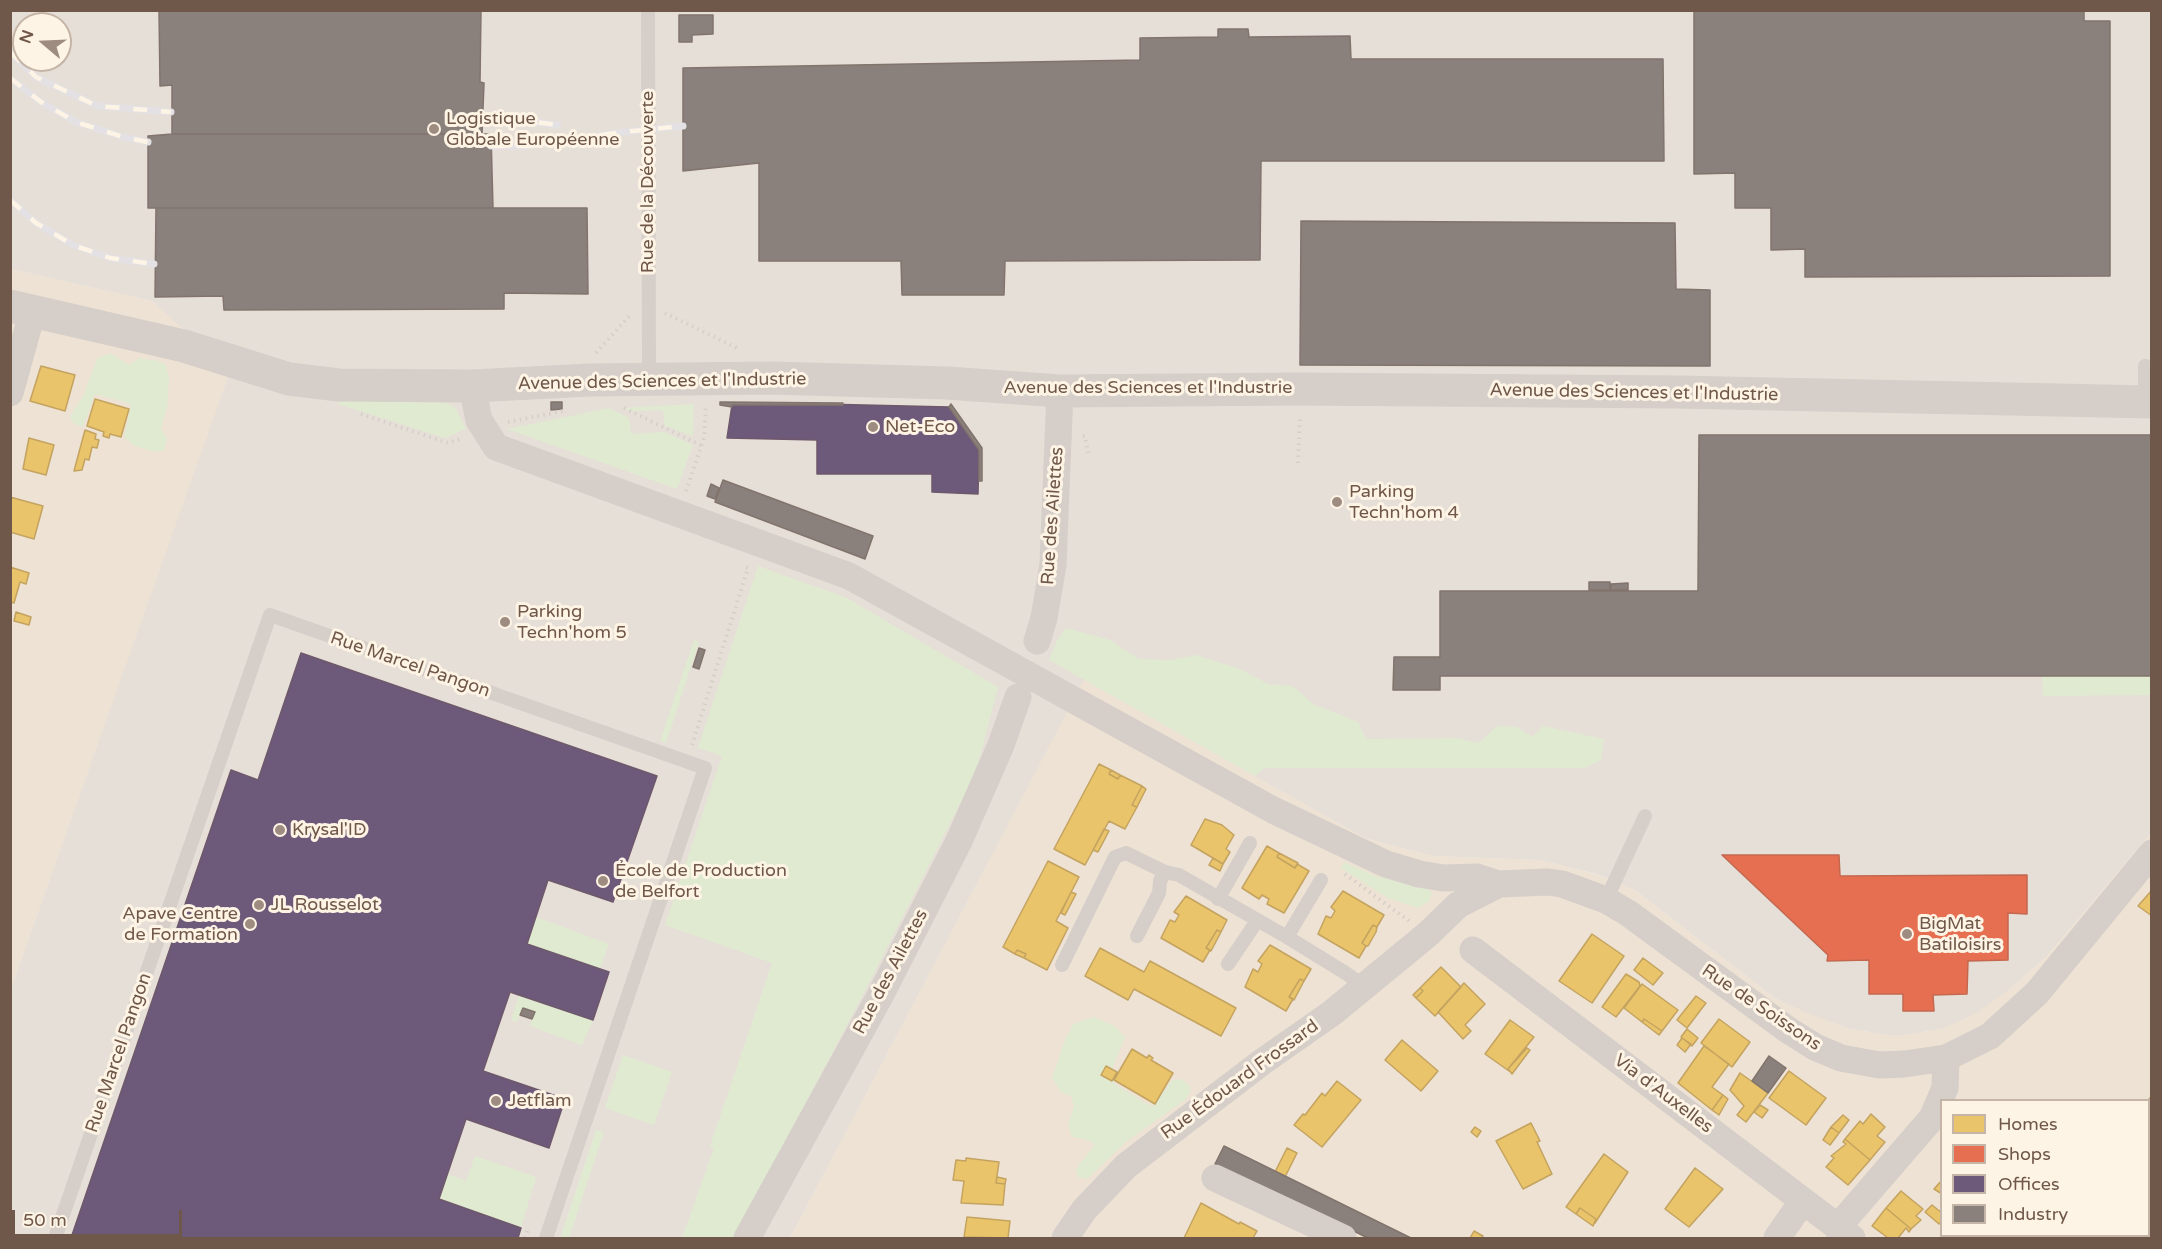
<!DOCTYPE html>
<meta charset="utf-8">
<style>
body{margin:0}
#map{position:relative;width:2162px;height:1249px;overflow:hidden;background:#f4efe6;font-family:"Varela Round",sans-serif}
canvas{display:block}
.frame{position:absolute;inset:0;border:12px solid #6f5749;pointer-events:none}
.legend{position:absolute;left:1940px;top:1099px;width:210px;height:138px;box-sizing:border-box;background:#fef4e5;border:2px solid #c5b5a7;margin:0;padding:8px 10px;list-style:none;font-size:18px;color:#6f5749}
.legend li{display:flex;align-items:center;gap:12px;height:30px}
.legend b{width:30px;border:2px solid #c5b5a7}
.north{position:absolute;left:12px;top:12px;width:60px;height:60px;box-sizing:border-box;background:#fef4e5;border:2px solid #c5b5a7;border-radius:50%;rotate:289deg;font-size:16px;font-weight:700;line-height:24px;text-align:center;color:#6f5749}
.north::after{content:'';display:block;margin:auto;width:21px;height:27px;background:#9e8c80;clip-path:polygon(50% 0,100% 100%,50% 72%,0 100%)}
.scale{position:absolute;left:12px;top:1210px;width:170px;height:27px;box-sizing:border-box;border:3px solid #6f5749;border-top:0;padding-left:8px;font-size:18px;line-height:21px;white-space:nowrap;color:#6f5749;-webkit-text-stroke:4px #fef4e5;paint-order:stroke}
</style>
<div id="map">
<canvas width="2162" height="1249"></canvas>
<div class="frame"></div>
<ul class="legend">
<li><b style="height:16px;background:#e9c46a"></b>Homes</li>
<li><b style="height:16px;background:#e76f51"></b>Shops</li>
<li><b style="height:16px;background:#6d597a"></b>Offices</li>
<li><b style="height:16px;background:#8a817c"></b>Industry</li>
</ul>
<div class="north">N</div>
<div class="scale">50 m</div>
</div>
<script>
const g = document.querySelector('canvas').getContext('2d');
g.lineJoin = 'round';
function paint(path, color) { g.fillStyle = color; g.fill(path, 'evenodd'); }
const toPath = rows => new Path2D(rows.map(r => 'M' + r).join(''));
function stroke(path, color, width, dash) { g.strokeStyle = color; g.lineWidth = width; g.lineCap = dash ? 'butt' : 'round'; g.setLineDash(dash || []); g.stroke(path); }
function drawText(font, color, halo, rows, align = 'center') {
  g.font = font + ' "Varela Round",sans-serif'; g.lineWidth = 6; g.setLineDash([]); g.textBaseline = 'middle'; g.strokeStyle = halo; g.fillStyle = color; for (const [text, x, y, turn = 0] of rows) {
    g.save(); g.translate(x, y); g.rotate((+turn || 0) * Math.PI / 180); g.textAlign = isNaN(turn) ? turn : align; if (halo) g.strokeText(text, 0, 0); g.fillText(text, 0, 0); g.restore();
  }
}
paint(toPath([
 [11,269,152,301,231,372,11,989],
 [1084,679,1365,838,1433,856,1540,860,1595,874,1635,890,1775,998,1850,1029,1896,1036,1942,1029,2012,987,2046,957,2151,833,2151,1238,790,1238],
 [1942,1100,2148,1100,2148,1236,1942,1236]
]), '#ede2d3');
paint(toPath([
 [11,11,2151,11,2151,833,2046,957,2012,987,1978,1012,1942,1029,1896,1036,1850,1029,1803,1011,1775,998,1635,890,1596,874,1540,860,1433,856,1365,838,1084,680,790,1238,11,1238,11,989,230,372,152,301,11,269],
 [24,24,60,24,60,60,24,60]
]), '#e6dfd7');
paint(toPath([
 [110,353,130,365,139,358,158,361,166,365,169,378,167,408,161,428,167,439,164,451,152,451,135,446,124,437,131,404,95,394,85,422,82,427,73,423,70,416,83,396,97,359],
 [340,399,445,403,452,405,456,409,466,429,445,438,338,404],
 [694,404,693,436,665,426,663,410,632,411,622,408],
 [609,408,629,418,631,434,664,432,693,445,677,489,507,429],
 [758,566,847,598,998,687,976,772,866,989,734,1238,682,1238,714,1148,710,1146,772,963,665,925,722,756,698,748],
 [1066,628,1110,640,1139,659,1170,660,1196,655,1240,669,1268,684,1292,686,1315,705,1358,722,1366,739,1456,738,1479,743,1497,726,1517,727,1532,737,1543,726,1604,739,1601,760,1585,768,1264,768,1255,776,1049,660,1057,641],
 [694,640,699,642,666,743,660,741],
 [2042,676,2151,676,2151,695,2043,696],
 [1344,862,1375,876,1426,888,1432,893,1429,901,1418,908,1388,898,1341,868],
 [536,917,609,944,600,969,527,944],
 [519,995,593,1020,582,1045,530,1026,534,1012,523,1008,517,1022,511,1020],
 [1094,1017,1115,1026,1125,1037,1113,1066,1115,1084,1145,1103,1154,1106,1171,1081,1180,1079,1188,1084,1191,1091,1185,1100,1127,1141,1087,1179,1078,1177,1076,1169,1095,1144,1085,1139,1072,1137,1068,1124,1074,1107,1071,1096,1061,1092,1052,1078,1064,1043,1073,1024],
 [623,1055,672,1072,654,1125,605,1108],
 [596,1130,604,1132,569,1238,560,1238],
 [475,1156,536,1177,521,1228,439,1199,447,1174,466,1181]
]), '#e0ead1');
const homes = toPath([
 [41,366,75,375,65,411,30,401,41,366],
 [95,399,129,409,121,437,110,434,109,438,103,436,104,432,87,426,95,399],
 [85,430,96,434,95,439,99,440,97,448,92,447,89,460,85,459,82,470,74,471,85,430],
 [29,438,54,445,46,475,23,469,29,438],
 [10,497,43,506,34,539,10,532,10,497],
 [10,567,29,573,26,584,20,582,14,603,10,602,10,567],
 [16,612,31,617,29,625,14,621,16,612],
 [1099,764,1111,770,1109,774,1118,779,1120,775,1142,786,1132,805,1137,807,1125,829,1109,821,1085,865,1054,849,1099,764],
 [1111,770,1120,775,1118,779,1109,774,1111,770],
 [1142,786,1146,789,1137,807,1132,805,1142,786],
 [1205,819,1222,825,1234,835,1226,849,1230,852,1223,864,1191,845,1205,819],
 [1104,829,1109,831,1098,852,1093,850,1104,829],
 [1267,846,1279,853,1277,857,1295,868,1297,864,1309,871,1284,913,1267,904,1269,899,1262,895,1259,899,1242,888,1267,846],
 [1279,853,1298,863,1295,868,1277,857,1279,853],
 [1213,858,1223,864,1220,871,1209,865,1213,858],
 [1048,861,1079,877,1056,921,1068,928,1047,970,1024,958,1026,954,1017,950,1015,954,1003,947,1048,861],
 [2152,890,2152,916,2138,906,2152,890],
 [1343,891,1384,915,1377,927,1373,925,1362,943,1366,946,1359,958,1318,934,1326,916,1331,918,1335,911,1331,907,1343,891],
 [1071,892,1076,894,1065,915,1061,913,1071,892],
 [1186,896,1227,920,1221,932,1217,930,1206,948,1210,950,1203,962,1161,938,1170,920,1175,922,1179,915,1174,912,1186,896],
 [1373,925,1377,927,1376,932,1368,946,1366,946,1362,943,1373,925],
 [1217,930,1221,932,1211,951,1206,948,1217,930],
 [1592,934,1624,956,1592,1003,1559,981,1592,934],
 [1270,945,1311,969,1304,981,1300,979,1289,997,1293,999,1286,1011,1245,987,1253,969,1258,972,1262,964,1258,961,1270,945],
 [1100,948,1144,972,1150,961,1236,1008,1221,1036,1134,989,1128,1000,1085,976,1100,948],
 [1017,950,1026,954,1024,958,1015,954,1017,950],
 [1643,958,1663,973,1653,985,1634,970,1643,958],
 [1441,967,1461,987,1435,1016,1416,998,1423,991,1420,988,1441,967],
 [1626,974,1639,982,1640,986,1616,1017,1602,1007,1626,974],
 [1300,979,1304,981,1294,1000,1289,997,1300,979],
 [1464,983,1485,1004,1465,1025,1471,1031,1463,1039,1438,1012,1464,983],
 [1642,984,1678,1010,1662,1031,1644,1019,1642,1022,1624,1008,1642,984],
 [1420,988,1423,991,1416,998,1413,995,1420,988],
 [1696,996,1706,1003,1687,1028,1677,1020,1696,996],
 [1644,1019,1662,1031,1659,1035,1642,1022,1644,1019],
 [1719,1019,1750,1042,1732,1067,1701,1043,1719,1019],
 [1510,1020,1534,1037,1508,1069,1509,1071,1485,1054,1510,1020],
 [1687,1029,1698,1038,1692,1046,1681,1037,1687,1029],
 [1682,1038,1691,1044,1685,1052,1677,1045,1682,1038],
 [1402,1040,1438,1071,1421,1091,1385,1060,1402,1040],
 [1704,1046,1729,1064,1712,1087,1723,1095,1712,1110,1678,1083,1704,1046],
 [1527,1048,1530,1050,1512,1074,1508,1069,1527,1048],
 [1132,1049,1147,1058,1149,1055,1153,1058,1151,1060,1173,1073,1155,1104,1114,1080,1132,1049],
 [1106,1066,1117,1072,1112,1081,1101,1075,1106,1066],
 [1789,1071,1826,1098,1806,1125,1769,1098,1789,1071],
 [1740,1073,1768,1093,1746,1122,1737,1115,1744,1106,1730,1090,1740,1073],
 [1337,1081,1361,1100,1322,1147,1294,1125,1303,1114,1305,1115,1322,1093,1325,1096,1337,1081],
 [1723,1095,1728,1099,1719,1115,1712,1110,1723,1095],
 [2152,1096,2152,1177,2148,1174,2148,1100,2152,1096],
 [1760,1105,1768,1110,1762,1118,1754,1112,1760,1105],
 [1871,1114,1885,1127,1877,1136,1885,1142,1870,1160,1845,1139,1860,1121,1863,1124,1871,1114],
 [1843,1115,1849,1120,1839,1133,1831,1127,1843,1115],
 [1531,1123,1540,1141,1537,1142,1552,1174,1523,1189,1496,1141,1531,1123],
 [1475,1127,1481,1131,1477,1137,1471,1132,1475,1127],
 [1831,1127,1839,1133,1830,1145,1823,1140,1831,1127],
 [1845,1139,1870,1160,1848,1185,1826,1167,1834,1158,1831,1156,1846,1144,1843,1142,1845,1139],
 [1287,1148,1297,1153,1285,1177,1275,1172,1287,1148],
 [1604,1154,1628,1172,1595,1223,1596,1219,1580,1208,1576,1214,1566,1207,1604,1154],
 [966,1158,999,1162,996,1183,1005,1184,1003,1205,961,1203,964,1181,953,1180,956,1160,966,1161,966,1158],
 [1695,1168,1723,1189,1689,1227,1665,1209,1695,1168],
 [997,1177,1006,1179,1005,1184,996,1183,997,1177],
 [1942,1180,1942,1194,1934,1189,1942,1180],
 [1901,1191,1923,1209,1916,1216,1921,1220,1911,1229,1886,1208,1901,1191],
 [1201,1203,1239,1224,1240,1222,1257,1231,1253,1238,1184,1238,1201,1203],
 [1932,1205,1942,1213,1942,1221,1939,1224,1925,1212,1932,1205],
 [1580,1208,1596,1219,1593,1226,1576,1214,1580,1208],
 [1886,1208,1911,1229,1909,1232,1906,1228,1898,1238,1888,1238,1872,1226,1886,1208],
 [967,1217,1010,1221,1008,1238,964,1237,967,1217],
 [1474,1231,1483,1236,1481,1238,1470,1238,1474,1231],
 [1986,1236,2008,1236,2010,1238,1984,1238,1986,1236],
 [2008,1236,2020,1236,2022,1238,2010,1238,2008,1236]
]);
paint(homes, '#e9c46a');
stroke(homes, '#c4a360', 1.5);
const shops = toPath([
 [1722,855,1839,855,1840,876,2027,875,2027,914,2008,913,2008,960,1968,961,1967,994,1933,995,1934,1011,1903,1011,1903,994,1869,994,1869,960,1827,961,1828,955,1722,855]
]);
paint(shops, '#e76f51');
stroke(shops, '#c3684f', 1.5);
const offices = toPath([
 [821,404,949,407,979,450,978,494,932,492,932,474,817,474,817,440,727,438,732,405,821,404],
 [301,653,657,776,613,902,548,880,527,944,609,972,593,1020,510,992,483,1071,565,1099,549,1148,466,1119,439,1199,521,1228,518,1238,71,1238,231,770,258,780,301,653]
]);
paint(offices, '#6d597a');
stroke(offices, '#6e586b', 1.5);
const industry = toPath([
 [159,10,481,10,480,82,484,83,482,134,172,134,172,85,160,86,159,10],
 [1694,10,2084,10,2084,21,2110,21,2110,276,1805,277,1805,249,1771,250,1771,208,1735,208,1735,173,1694,174,1694,10],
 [679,15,713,15,713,34,692,35,692,42,679,42,679,15],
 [1218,29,1248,29,1249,37,1350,36,1351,59,1663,59,1664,161,1261,161,1260,260,1005,261,1004,295,902,295,901,261,759,261,759,163,683,171,683,68,1140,60,1140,38,1218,37,1218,29],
 [172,134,491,134,493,208,148,208,148,136,172,134],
 [156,208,587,208,588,294,504,293,504,309,224,310,223,296,155,297,156,208],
 [1301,221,1675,223,1676,289,1710,290,1710,366,1300,365,1301,221],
 [551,402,562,402,562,409,551,410,551,402],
 [720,402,843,403,843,405,732,405,732,407,720,405,720,402],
 [951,404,982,448,982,481,979,481,979,450,949,407,951,404],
 [1699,435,2152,435,2152,676,1440,676,1440,690,1393,690,1394,657,1440,657,1440,591,1698,591,1699,435],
 [723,480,873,536,865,559,715,502,723,480],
 [711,484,719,488,715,499,707,496,711,484],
 [1589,582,1610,582,1610,590,1589,590,1589,582],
 [1628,583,1628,590,1611,590,1611,584,1628,583],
 [699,648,705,650,699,669,693,667,699,648],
 [523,1008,535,1012,532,1019,520,1015,523,1008],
 [1769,1056,1786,1068,1768,1093,1752,1081,1769,1056],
 [1224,1146,1411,1238,1368,1238,1215,1164,1224,1146]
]);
paint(industry, '#8a817c');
stroke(industry, '#82746d', 1.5);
stroke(toPath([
 [665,313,739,349],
 [596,353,631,314],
 [624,408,702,446],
 [361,414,448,443,462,438],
 [508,422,563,411],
 [1083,436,1085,436,1089,457],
 [1298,463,1300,416],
 [686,491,704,438,706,406],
 [692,745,748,568,744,566],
 [1345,874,1409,921],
 [525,1238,528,1229]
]), '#d5cfc9', 4, [1.5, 4.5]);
stroke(toPath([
 [648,10,649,379],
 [2145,366,2145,402],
 [1218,899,1250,843],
 [1606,900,1645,816],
 [1137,936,1159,893,1160,881,1165,872],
 [1287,937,1321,880],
 [1228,964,1257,921],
 [1062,965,1115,857,1126,853,1165,872,1179,875,1287,937,1344,972,1364,986],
 [55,1238,270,615,705,768,546,1238]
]), '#d5cec9', 14);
stroke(toPath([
 [472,386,479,420,496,447,849,576,1273,810,1386,864,1419,874,1443,878,1477,877,1499,884],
 [10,393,33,310],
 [1037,641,1044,618,1053,565,1060,391],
 [1473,950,1852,1238],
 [1215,1178,1343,1238],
 [1837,1228,1932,1118,1945,1088,1946,1058],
 [747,1238,880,996,959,841,1001,745,1018,697],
 [1065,1238,1084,1210,1126,1166,1262,1062,1332,1013,1428,934,1458,905,1499,884,1548,882,1562,884,1606,900,1628,913,1788,1030,1815,1047,1841,1058,1879,1065,1904,1064,1946,1058,1990,1036,2037,993,2152,853],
 [1777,1238,1802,1202]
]), '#d5cec9', 27);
stroke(toPath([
 [10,306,184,346,289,379,339,385,472,386,589,380,772,378,947,383,1060,391,1297,389,1678,392,2152,402]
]), '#d5cec9', 33);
const rail = toPath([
 [10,52,36,77,97,106,171,112],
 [10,78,41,102,76,122,123,137,148,142],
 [483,119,527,121,558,125],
 [491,146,526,146,623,132,683,126],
 [10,200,36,223,73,245,110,258,154,264]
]);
stroke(rail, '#e3e1e3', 7);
stroke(rail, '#fef4e5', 4.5, [14]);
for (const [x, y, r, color] of [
 [434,129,6,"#9e8c80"],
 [873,427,6,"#9e8c80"],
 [1337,502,6,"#9e8c80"],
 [505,622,6,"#9e8c80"],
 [280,830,6,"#9e8c80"],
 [603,881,6,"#9e8c80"],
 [259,905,6,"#9e8c80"],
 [250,924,6,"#9e8c80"],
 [1907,934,6,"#9e8c80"],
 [496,1101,6,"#9e8c80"]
]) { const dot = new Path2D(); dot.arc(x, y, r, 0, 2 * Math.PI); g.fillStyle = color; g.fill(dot); stroke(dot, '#fef4e5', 2); }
drawText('18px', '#6f5749', '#fef4e5', [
 ["Logistique",446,119],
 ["Globale Européenne",446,140],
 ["Net-Eco",885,427],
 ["Parking",1349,492],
 ["Techn'hom 4",1349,513],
 ["Parking",517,612],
 ["Techn'hom 5",517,633],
 ["Krysal'ID",292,830],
 ["École de Production",615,871],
 ["de Belfort",615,892],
 ["JL Rousselot",271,905],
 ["Apave Centre",238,914,"right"],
 ["de Formation",238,935,"right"],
 ["BigMat",1919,924],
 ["Batiloisirs",1919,945],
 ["Jetflam",508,1101]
], 'left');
drawText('18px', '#6f5749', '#fef4e5', [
 ["Rue de la Découverte",648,182,-90],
 ["Avenue des Sciences et l'Industrie",662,382,-1],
 ["Avenue des Sciences et l'Industrie",1148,388],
 ["Avenue des Sciences et l'Industrie",1634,393,1],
 ["Rue des Ailettes",1053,516,-86],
 ["Rue Marcel Pangon",410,665,19],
 ["Rue des Ailettes",891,972,-62],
 ["Rue de Soissons",1761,1008,34],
 ["Rue Marcel Pangon",119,1053,-71],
 ["Rue Édouard Frossard",1240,1080,-36],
 ["Via d'Auxelles",1663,1094,37]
]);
</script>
